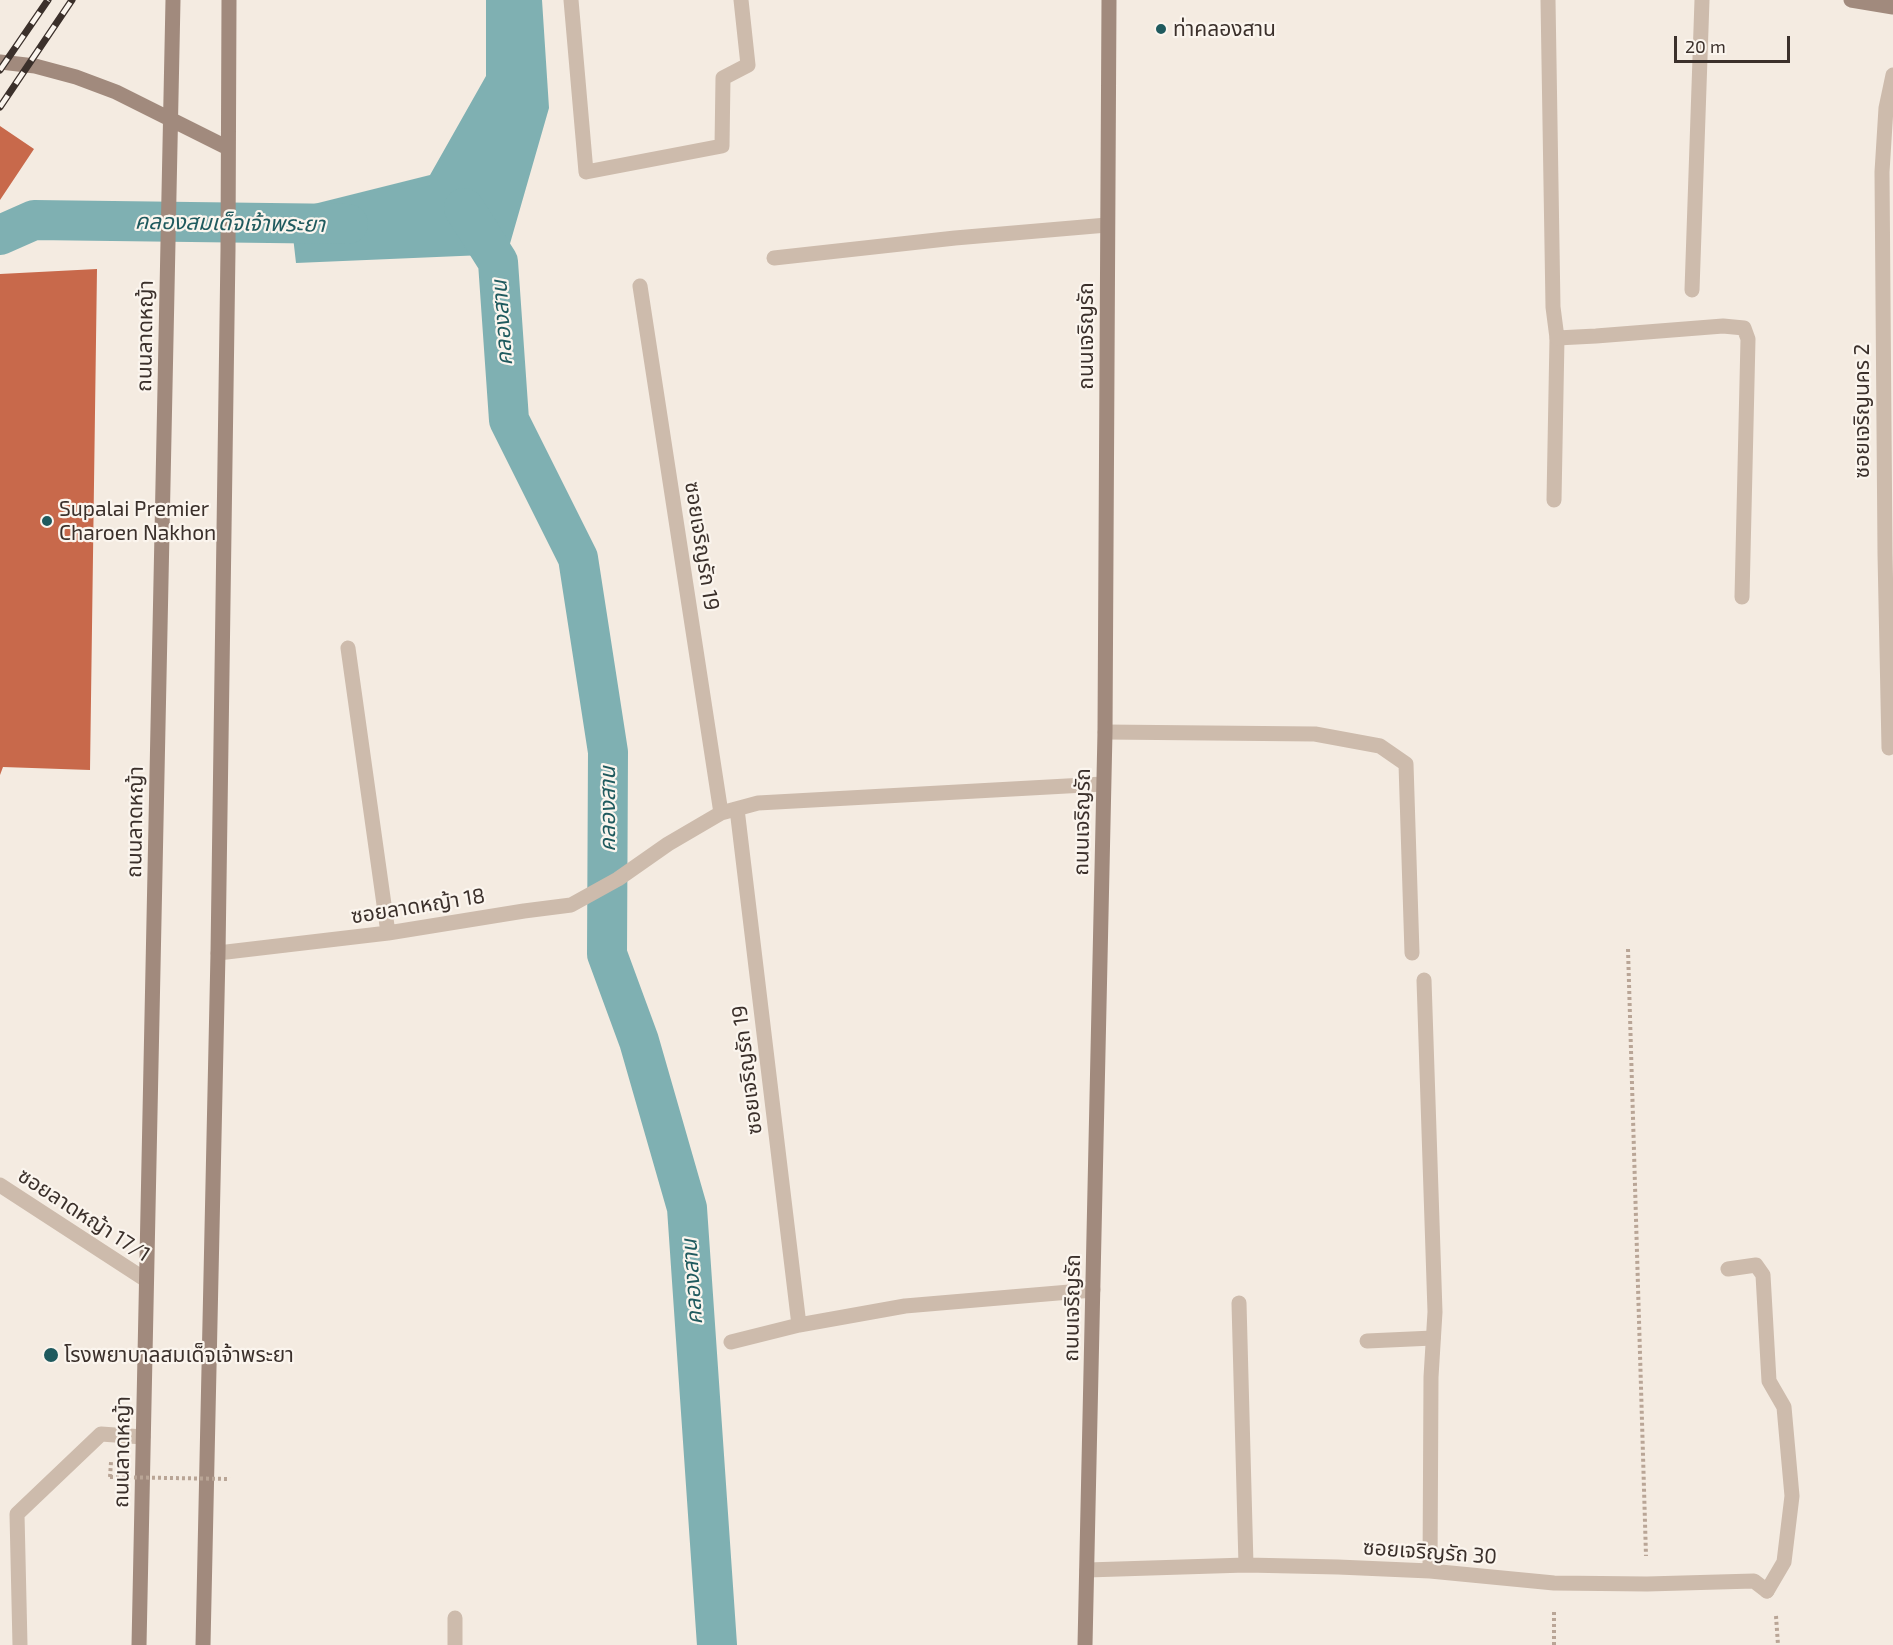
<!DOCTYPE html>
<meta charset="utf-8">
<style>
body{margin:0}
#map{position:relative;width:1893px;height:1645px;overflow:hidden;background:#f4ebe1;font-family:"Exo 2",sans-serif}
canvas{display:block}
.scale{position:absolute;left:1674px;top:36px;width:116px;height:27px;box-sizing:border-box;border:3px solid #3b302b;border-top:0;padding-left:8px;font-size:18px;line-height:21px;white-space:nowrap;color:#3b302b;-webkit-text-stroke:4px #fbf5ee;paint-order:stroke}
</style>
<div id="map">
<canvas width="1893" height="1645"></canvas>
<div class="scale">20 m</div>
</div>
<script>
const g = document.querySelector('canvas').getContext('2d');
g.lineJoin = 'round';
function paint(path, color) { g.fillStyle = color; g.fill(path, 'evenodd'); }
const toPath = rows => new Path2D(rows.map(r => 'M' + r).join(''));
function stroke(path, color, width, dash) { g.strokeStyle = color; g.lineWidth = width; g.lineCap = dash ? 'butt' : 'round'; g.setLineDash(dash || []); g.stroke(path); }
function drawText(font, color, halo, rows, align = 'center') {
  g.font = font + ' "Exo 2","Noto Sans Thai",sans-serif'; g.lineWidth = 4.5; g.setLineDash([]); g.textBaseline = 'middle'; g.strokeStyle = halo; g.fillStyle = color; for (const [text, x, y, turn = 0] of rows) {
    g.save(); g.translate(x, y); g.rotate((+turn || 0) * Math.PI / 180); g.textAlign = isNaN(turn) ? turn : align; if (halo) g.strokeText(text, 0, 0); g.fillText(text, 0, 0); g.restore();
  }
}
paint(toPath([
 [486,0,542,0,549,108,507,254,296,263,290,210,430,175,486,76]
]), '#7fb0b2');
stroke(toPath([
 [464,208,498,262,509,420,578,558,608,752,607,954,639,1041,687,1208,717,1645],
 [0,235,34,220,348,224]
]), '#7fb0b2', 40);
paint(toPath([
 [0,126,34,149,0,200],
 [97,269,90,770,3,767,0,775,0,274]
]), '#c8694b');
stroke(toPath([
 [1628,949,1646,1556],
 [110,1477,111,1462],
 [1776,1616,1778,1645],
 [1554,1645,1554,1610]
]), '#b9a596', 4, [3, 3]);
stroke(toPath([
 [571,0,586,172,722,146,723,78,748,65,741,0],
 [1692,290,1702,0],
 [1554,500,1557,338],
 [1728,1269,1756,1265,1763,1275,1769,1381,1784,1407,1792,1496,1784,1562,1767,1591],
 [1367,1341,1433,1338],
 [20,1645,17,1514,101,1434,143,1437],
 [455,1645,455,1618]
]), '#cdbbac', 15);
stroke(toPath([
 [1548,0,1553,307,1557,338,1596,336,1723,326,1744,328,1748,339,1742,597],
 [774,258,955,238,1107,225],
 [640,286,721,813],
 [348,648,388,933],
 [1105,732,1315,734,1380,746,1406,764,1412,953],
 [1889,748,1885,554,1882,172,1886,108,1893,75],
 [737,809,799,1325],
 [218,953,388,933,524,911,571,905,618,879,668,844,721,813,758,803,1103,784],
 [1424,980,1435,1312,1431,1377,1430,1571],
 [0,1185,146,1280],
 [1239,1303,1246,1565],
 [731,1342,799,1325,905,1306,1093,1290],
 [1087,1570,1246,1565,1338,1567,1430,1571,1554,1583,1647,1584,1754,1581,1767,1591]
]), '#cdbbac', 15);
stroke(toPath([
 [1851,0,1893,7],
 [0,62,35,66,76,77,116,92,228,148],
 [139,1645,173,0],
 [203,1645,218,953,228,250,229,0],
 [1085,1645,1105,732,1109,0]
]), '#a18a7d', 15);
const rail = toPath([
 [0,70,48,0],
 [0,107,72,0]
]);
stroke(rail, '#3b302b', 7);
stroke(rail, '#fbf5ee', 4.5, [14]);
stroke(toPath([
 [110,1477,230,1479]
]), '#b9a596', 4, [3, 3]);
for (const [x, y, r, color] of [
 [1161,29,6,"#1f5a5e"],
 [47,521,6,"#1f5a5e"],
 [51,1355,8,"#1f5a5e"]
]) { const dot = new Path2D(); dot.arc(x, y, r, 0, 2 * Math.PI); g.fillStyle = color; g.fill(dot); stroke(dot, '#fbf5ee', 2); }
drawText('21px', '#3b302b', '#fbf5ee', [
 ["ท่าคลองสาน",1173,29],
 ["Supalai Premier",59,509],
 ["Charoen Nakhon",59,533],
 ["โรงพยาบาลสมเด็จเจ้าพระยา",64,1355]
], 'left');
drawText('21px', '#3b302b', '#fbf5ee', [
 ["ถนนลาดหญ้า",145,336,-89],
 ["ถนนเจริญรัถ",1086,336,-90],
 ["ซอยเจริญนคร 2",1862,411,-90],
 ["ซอยเจริญรัถ 19",702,546,81],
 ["ถนนลาดหญ้า",135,822,-89],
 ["ถนนเจริญรัถ",1082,822,-89],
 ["ซอยลาดหญ้า 18",418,906,-9],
 ["ซอยเจริญรัถ 19",747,1070,-97],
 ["ซอยลาดหญ้า 17/1",84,1215,33],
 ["ถนนเจริญรัถ",1072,1308,-89],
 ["ถนนลาดหญ้า",122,1452,-89],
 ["ซอยเจริญรัถ 30",1430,1552,4]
]);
drawText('italic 22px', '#1f5a5e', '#fbf5ee', [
 ["คลองสมเด็จเจ้าพระยา",230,223,1],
 ["คลองสาน",502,323,-94],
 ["คลองสาน",608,809,-90],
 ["คลองสาน",692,1282,-94]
]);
</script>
